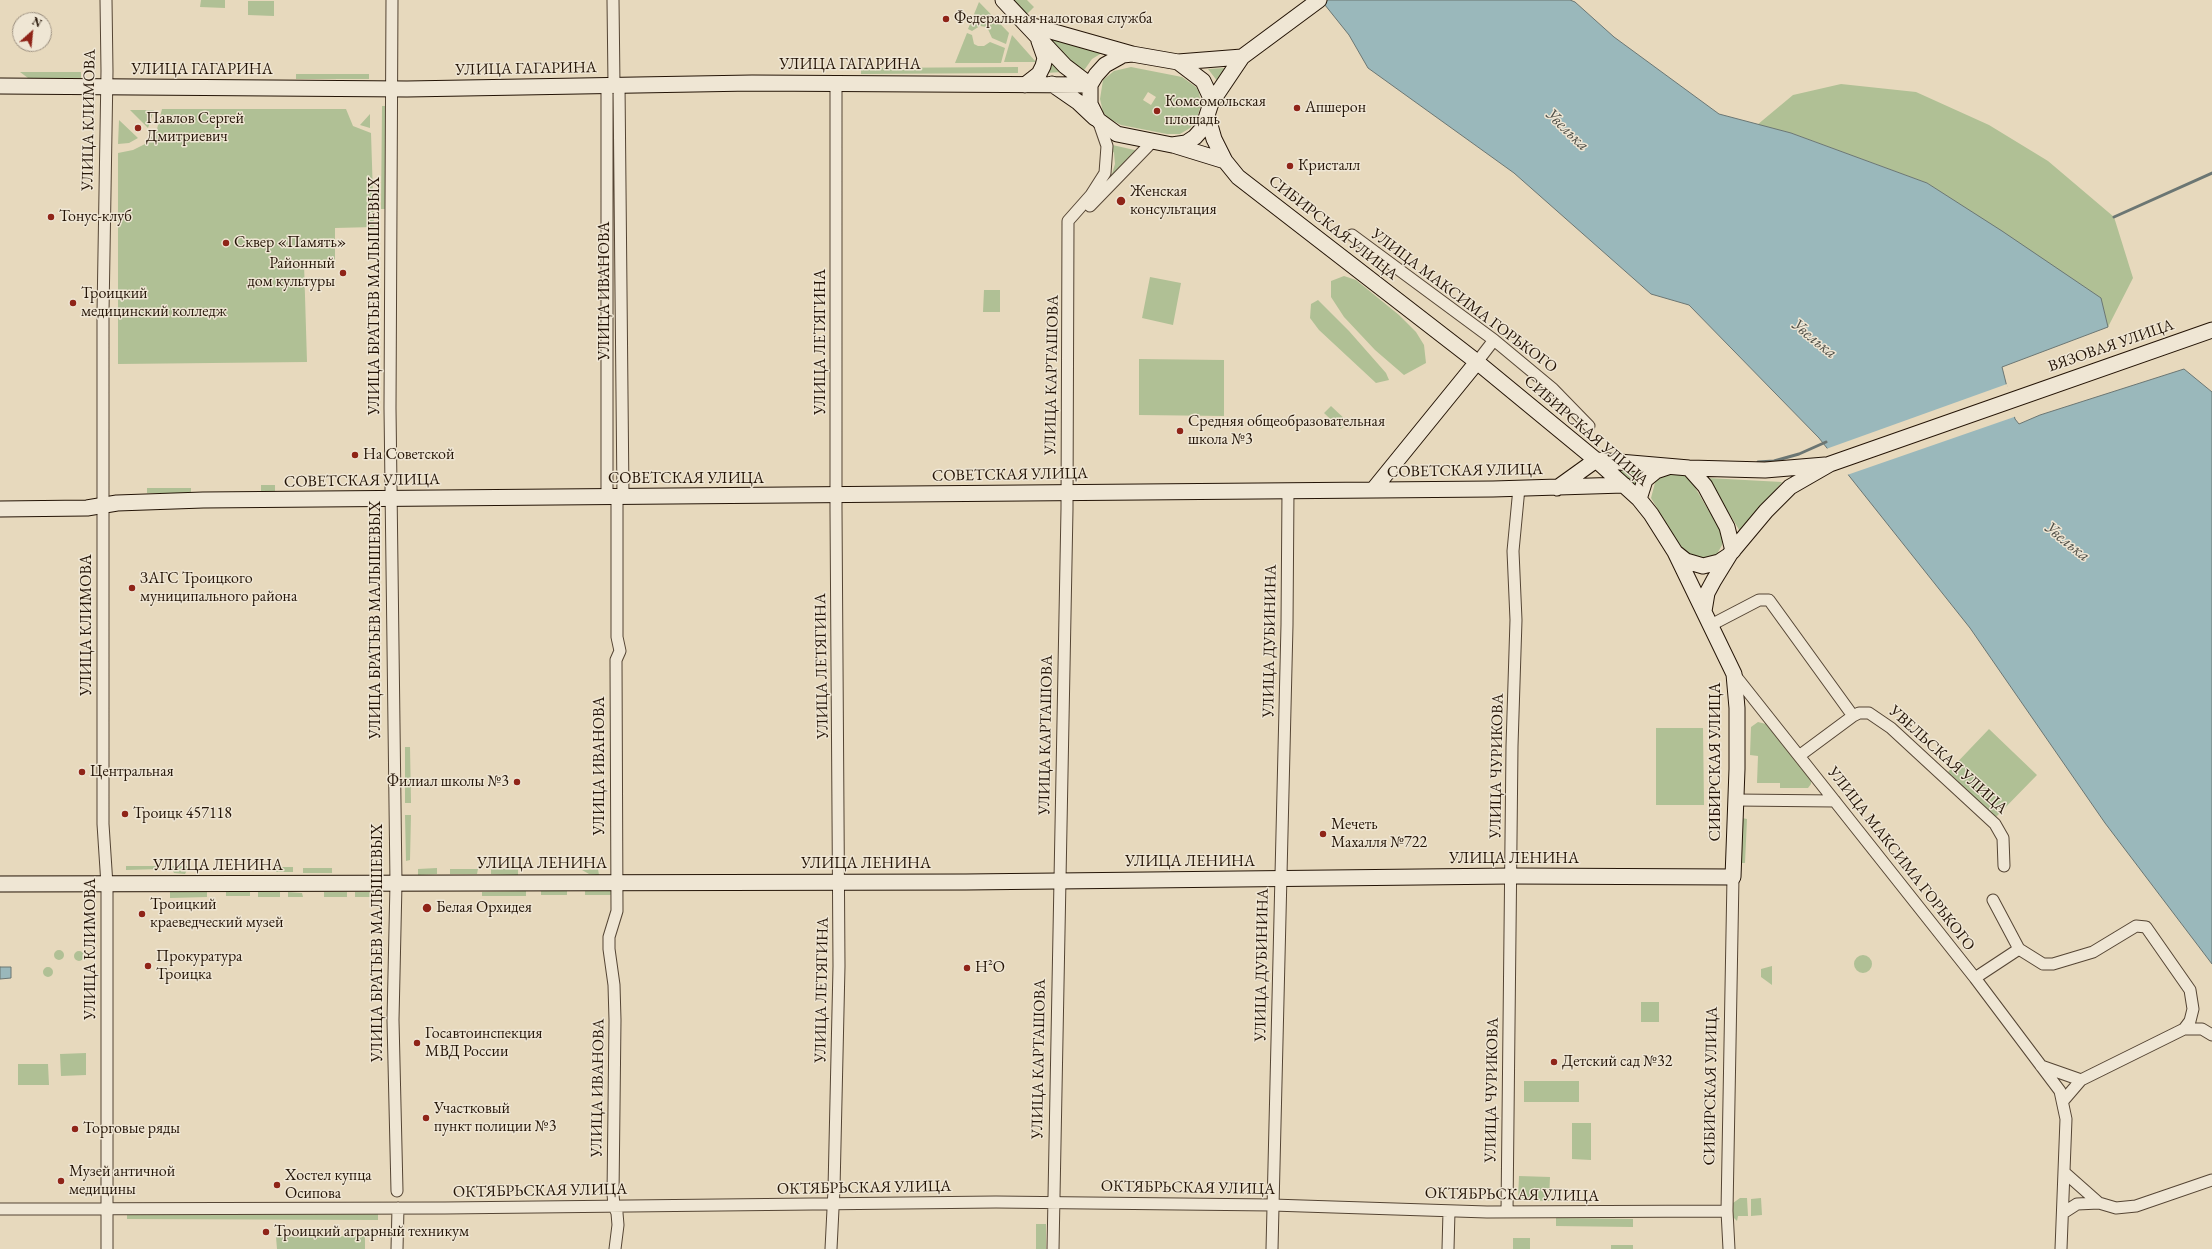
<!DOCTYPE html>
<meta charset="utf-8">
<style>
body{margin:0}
#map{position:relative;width:2212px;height:1249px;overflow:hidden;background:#e7d9bd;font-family:"EB Garamond",serif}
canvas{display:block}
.north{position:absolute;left:12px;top:12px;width:40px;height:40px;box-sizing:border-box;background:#efe6d4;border:1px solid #9e9282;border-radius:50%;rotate:27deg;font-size:11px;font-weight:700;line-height:16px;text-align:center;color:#241406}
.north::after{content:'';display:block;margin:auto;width:14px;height:18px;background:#8f2418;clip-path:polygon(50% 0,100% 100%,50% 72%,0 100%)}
</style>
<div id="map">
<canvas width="2212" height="1249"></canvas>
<div class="north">N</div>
</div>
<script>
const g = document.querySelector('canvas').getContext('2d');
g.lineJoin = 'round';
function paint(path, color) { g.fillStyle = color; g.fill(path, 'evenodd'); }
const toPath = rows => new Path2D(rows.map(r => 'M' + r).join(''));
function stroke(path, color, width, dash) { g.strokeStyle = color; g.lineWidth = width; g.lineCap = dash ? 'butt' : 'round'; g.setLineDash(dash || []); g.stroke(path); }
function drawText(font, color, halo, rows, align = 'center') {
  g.font = font + ' "EB Garamond",serif'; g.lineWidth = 3; g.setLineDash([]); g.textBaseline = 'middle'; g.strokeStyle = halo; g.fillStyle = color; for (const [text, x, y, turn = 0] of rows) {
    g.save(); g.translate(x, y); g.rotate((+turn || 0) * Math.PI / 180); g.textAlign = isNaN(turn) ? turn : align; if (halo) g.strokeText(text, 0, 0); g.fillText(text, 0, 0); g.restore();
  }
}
paint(toPath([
 [201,0,225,0,225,8,200,7],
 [1013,0,1027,0,1034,7,1027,14],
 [248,1,274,1,274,16,248,15],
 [979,2,1009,33,1006,44,992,38,987,27,980,26,972,31,968,29],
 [967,33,972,35,974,44,978,46,984,46,990,42,1005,48,1001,63,955,63],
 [1039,34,1110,48,1092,59,1080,76],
 [1012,35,1036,62,1004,62],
 [1049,57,1063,72,1045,73],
 [1018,67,1018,73,861,74,861,68],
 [1131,67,1182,77,1196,87,1199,92,1201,105,1197,118,1190,128,1180,134,1167,134,1121,125,1108,118,1103,112,1100,99,1103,80,1114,71],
 [1148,92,1156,97,1151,105,1143,100],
 [1225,68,1218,82,1208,69],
 [20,72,81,72,81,78,28,78],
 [296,74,369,74,369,79,296,79],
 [1841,84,1916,92,1989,125,2048,161,2114,217,2133,278,2108,327,2100,298,1927,183,1791,133,1757,125,1793,95],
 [382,106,389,106,388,209,381,209],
 [162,109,346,109,353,126,371,133,374,227,335,228,335,263,304,263,307,362,118,364,118,153,133,150,147,143,157,129],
 [130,110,154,110,148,128],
 [370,114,370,128,360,125],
 [119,120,138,138,129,143,118,144],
 [1108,144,1139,151,1111,177,1115,164,1114,153],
 [1344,276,1356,280,1399,315,1416,332,1424,345,1426,363,1404,375,1375,350,1344,317,1331,297,1331,281],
 [1150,277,1181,283,1173,325,1142,318],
 [984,290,1000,290,1000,312,983,312],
 [1318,300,1349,331,1386,373,1389,380,1376,383,1319,330,1310,318,1311,304],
 [1139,359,1224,360,1224,416,1139,415],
 [1331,406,1348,422,1341,429,1324,413],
 [1620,467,1642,474,1637,490,1616,470],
 [1675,472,1685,476,1693,484,1723,535,1722,545,1717,554,1711,560,1686,556,1651,498,1656,479],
 [1708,478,1782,482,1741,533],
 [261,485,275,485,275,493,261,493],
 [147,488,191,488,191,493,147,493],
 [1758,722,1766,724,1811,778,1811,784,1808,788,1780,788,1780,783,1757,783,1758,756,1750,755,1751,727],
 [1656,728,1703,728,1704,805,1656,805],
 [1989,729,2037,775,1995,818,1948,772],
 [405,747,410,747,411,803,405,803],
 [405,815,411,815,410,860,406,861],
 [1742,818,1747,819,1745,863,1740,863],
 [126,866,160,866,160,869,126,870],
 [170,866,189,866,185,874,174,873],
 [276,867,293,867,293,872,276,872],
 [303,868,332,868,332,873,303,873],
 [437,868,437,874,418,875,418,869],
 [491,868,518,869,518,875,491,874],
 [450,869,478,869,477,874,450,874],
 [598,869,599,875,589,874,582,870],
 [585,890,611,891,611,895,585,895],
 [170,891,207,891,207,897,170,898],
 [226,891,250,891,250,896,226,896],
 [526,891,526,896,482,896,482,892],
 [541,891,567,891,567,895,541,895],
 [258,892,280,892,280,897,258,897],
 [288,892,302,893,303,897,288,897],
 [324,892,347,892,347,897,324,897],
 [355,892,380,892,380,897,355,897],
 '54 955a5 5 0 1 1 10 0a5 5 0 1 1-10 0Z',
 '74 956a5 5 0 1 1 10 0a5 5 0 1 1-10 0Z',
 '1854 964a9 9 0 1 1 18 0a9 9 0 1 1-18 0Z',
 [1772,966,1772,985,1761,977,1761,969],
 '43 972a5 5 0 1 1 10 0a5 5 0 1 1-10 0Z',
 [1641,1002,1659,1002,1659,1022,1641,1022],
 [86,1053,86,1075,61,1076,60,1054],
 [18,1064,48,1064,49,1085,18,1085],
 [1524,1081,1579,1081,1579,1102,1524,1102],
 [1572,1123,1591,1123,1591,1160,1572,1159],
 [1519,1176,1550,1177,1549,1201,1518,1200],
 [1740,1198,1747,1198,1748,1216,1738,1216,1737,1221,1733,1217,1733,1203],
 [1761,1198,1762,1215,1751,1216,1751,1199],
 [127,1214,378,1214,378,1220,127,1219],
 [1556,1218,1633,1219,1633,1227,1556,1226],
 [1036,1224,1046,1224,1046,1249,1036,1249],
 [365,1236,365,1249,277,1249,276,1237],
 [1513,1238,1530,1238,1530,1249,1513,1249],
 [1611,1245,1633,1245,1633,1249,1611,1249]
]), '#b0c095');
const water = toPath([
 [1321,0,1570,0,1575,2,1614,37,1719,114,1791,133,1927,183,2002,231,2101,298,2108,327,2002,367,2015,419,2019,424,2040,415,2184,369,2212,392,2212,964,2105,823,1970,628,1819,438,1689,305,1651,294,1514,173,1368,68,1349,35,1321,0],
 [0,967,11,967,11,978,0,979,0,967]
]);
paint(water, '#9ab8bb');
stroke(water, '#6b7673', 1);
paint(toPath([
 [2007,384,2017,416,1847,475,1826,449]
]), '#e7d9bd');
stroke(toPath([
 [2114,217,2212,173],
 [1759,466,1758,462,1774,461,1799,454,1826,442]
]), '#6b7673', 3);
const street = toPath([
 [106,0,107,71,103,313,103,824,107,885,107,1249],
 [392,0,390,408,396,883,393,1020,397,1191],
 [613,0,614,84],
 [619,84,623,497],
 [1090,206,1153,141],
 [1352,235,1494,340,1553,389,1589,426],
 [1477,362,1494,340],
 [607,497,607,85],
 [1711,625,1759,600,1769,600,1853,716,1859,713,1869,713,1891,728,1995,824,2003,838,2004,866],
 [1734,674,1975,978,2060,1091,2066,1119,2061,1249],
 [1799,756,1853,716],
 [1736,800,1835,801],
 [1993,900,2019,949,2043,964,2053,964,2093,952,2136,926,2146,927,2190,990,2193,1009,2190,1021,2184,1029,2202,1029,2212,1035],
 [1975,978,2019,949],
 [2041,1066,2081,1080,2184,1029],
 [2063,1101,2081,1080],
 [2064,1172,2099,1203,2116,1208,2136,1206,2212,1180],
 [0,1209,445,1208,996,1202,1272,1205,1487,1212,1727,1211],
 [1507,1212,1512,746,1516,620,1513,551,1519,488],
 [2063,1213,2077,1204,2099,1203],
 [397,1249,398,1208],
 [615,1249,618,1225,617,1213,614,1206,613,1194,615,1020,614,985,609,949,609,937,617,911,616,660,620,651,617,637,617,497],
 [831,1249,834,1189,839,966,836,510,836,83],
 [1053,1249,1067,509,1068,221,1091,195,1105,173,1107,146,1098,120],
 [1272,1249,1287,625,1288,490],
 [1448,1249,1449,1211],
 [1729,1249,1727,1211,1733,877]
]);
const secondary = toPath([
 [1003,0,1065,66,1090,85],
 [1026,24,1132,54],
 [1242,57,1178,62,1132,54,1123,55,1105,65,1096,75,1090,85,1090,104,1098,120,1117,134,1172,145,1186,143,1195,137,1203,128,1211,103,1242,57,1319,0],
 [1178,62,1203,81,1210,96,1211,103],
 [1052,84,1078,102,1095,118],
 [1025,85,1039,74,1043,66,1045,58,1039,41],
 [0,86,407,89,752,83,1090,85],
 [1173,145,1225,161],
 [1689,468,1705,486,1727,527,1733,551],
 [1557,488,1596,460,1689,468,1765,470,1825,465],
 [1373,490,1477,362],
 [1639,499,1645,480,1656,471,1668,467],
 [0,509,87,508,117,503,203,500,1493,489,1624,485],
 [1676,553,1686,561,1703,566,1719,562,1728,556],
 [1704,611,1707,593,1714,580,1730,554,1766,511,1790,487,1830,464,2212,330],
 [0,884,966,882,1511,876,1733,877,1737,769,1737,708,1734,674,1675,552,1651,514,1639,499,1596,460,1477,362,1238,177,1225,161,1214,139,1208,118]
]);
stroke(street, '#554534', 13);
stroke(secondary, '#241406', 17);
stroke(street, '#efe6d4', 11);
stroke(secondary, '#efe6d4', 15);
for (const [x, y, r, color] of [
 [946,19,4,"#8f2418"],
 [1297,108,4,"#8f2418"],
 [1157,111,4,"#8f2418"],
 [138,128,4,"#8f2418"],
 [1290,166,4,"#8f2418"],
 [1121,201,5,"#8f2418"],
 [51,217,4,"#8f2418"],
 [226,243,4,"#8f2418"],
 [343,273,4,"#8f2418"],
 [73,303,4,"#8f2418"],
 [1180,431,4,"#8f2418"],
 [355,455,4,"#8f2418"],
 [132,588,4,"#8f2418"],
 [82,772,4,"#8f2418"],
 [517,782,4,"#8f2418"],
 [125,814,4,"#8f2418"],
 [1323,834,4,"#8f2418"],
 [427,908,5,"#8f2418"],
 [142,914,4,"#8f2418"],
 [148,966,4,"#8f2418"],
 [967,968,4,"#8f2418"],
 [417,1043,4,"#8f2418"],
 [1554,1062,4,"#8f2418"],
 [426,1118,4,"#8f2418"],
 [75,1129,4,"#8f2418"],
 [61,1181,4,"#8f2418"],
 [277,1185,4,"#8f2418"],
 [266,1232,4,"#8f2418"]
]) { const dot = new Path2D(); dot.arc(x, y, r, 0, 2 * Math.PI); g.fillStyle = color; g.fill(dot); stroke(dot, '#efe6d4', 1.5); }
drawText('16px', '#241406', '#efe6d4', [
 ["Федеральная налоговая служба",954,19],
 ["Комсомольская",1165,102],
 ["площадь",1165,120],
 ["Апшерон",1305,108],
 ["Павлов Сергей",146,119],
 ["Дмитриевич",146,137],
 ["Кристалл",1298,166],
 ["Женская",1130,192],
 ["консультация",1130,210],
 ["Тонус-клуб",59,217],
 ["Сквер «Память»",234,243],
 ["Районный",335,264,"right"],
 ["дом культуры",335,282,"right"],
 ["Троицкий",81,294],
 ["медицинский колледж",81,312],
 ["Средняя общеобразовательная",1188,422],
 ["школа №3",1188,440],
 ["На Советской",363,455],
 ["ЗАГС Троицкого",140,579],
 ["муниципального района",140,597],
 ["Центральная",90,772],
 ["Филиал школы №3",509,782,"right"],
 ["Троицк 457118",133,814],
 ["Мечеть",1331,825],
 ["Махалля №722",1331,843],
 ["Троицкий",150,905],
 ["краеведческий музей",150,923],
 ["Белая Орхидея",436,908],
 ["Прокуратура",156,957],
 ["Троицка",156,975],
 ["H²O",975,968],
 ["Госавтоинспекция",425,1034],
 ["МВД России",425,1052],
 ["Детский сад №32",1562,1062],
 ["Участковый",434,1109],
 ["пункт полиции №3",434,1127],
 ["Торговые ряды",83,1129],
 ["Музей античной",69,1172],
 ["медицины",69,1190],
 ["Хостел купца",285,1176],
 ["Осипова",285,1194],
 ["Троицкий аграрный техникум",274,1232]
], 'left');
drawText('16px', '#241406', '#efe6d4', [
 ["УЛИЦА ГАГАРИНА",850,65],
 ["УЛИЦА ГАГАРИНА",526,69,-1],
 ["УЛИЦА ГАГАРИНА",202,70],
 ["УЛИЦА КЛИМОВА",89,120,-89],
 ["СИБИРСКАЯ УЛИЦА",1333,228,38],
 ["УЛИЦА ИВАНОВА",605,291,-90],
 ["УЛИЦА БРАТЬЕВ МАЛЫШЕВЫХ",375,296,-90],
 ["УЛИЦА МАКСИМА ГОРЬКОГО",1464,301,37],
 ["УЛИЦА ЛЕТЯГИНА",821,342,-90],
 ["ВЯЗОВАЯ УЛИЦА",2111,346,-19],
 ["УЛИЦА КАРТАШОВА",1052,375,-89],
 ["СИБИРСКАЯ УЛИЦА",1586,431,41],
 ["СОВЕТСКАЯ УЛИЦА",1465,471,-1],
 ["СОВЕТСКАЯ УЛИЦА",1010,475,-1],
 ["СОВЕТСКАЯ УЛИЦА",686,479],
 ["СОВЕТСКАЯ УЛИЦА",362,481,-1],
 ["УЛИЦА БРАТЬЕВ МАЛЫШЕВЫХ",376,620,-90],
 ["УЛИЦА КЛИМОВА",87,625,-90],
 ["УЛИЦА ДУБИНИНА",1270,641,-89],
 ["УЛИЦА ЛЕТЯГИНА",822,666,-91],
 ["УЛИЦА КАРТАШОВА",1046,735,-89],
 ["УВЕЛЬСКАЯ УЛИЦА",1948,760,42],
 ["СИБИРСКАЯ УЛИЦА",1716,762,-90],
 ["УЛИЦА ИВАНОВА",600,766,-90],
 ["УЛИЦА ЧУРИКОВА",1497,766,-89],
 ["УЛИЦА ЛЕНИНА",1514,859],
 ["УЛИЦА МАКСИМА ГОРЬКОГО",1901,859,52],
 ["УЛИЦА ЛЕНИНА",1190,862],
 ["УЛИЦА ЛЕНИНА",542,864],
 ["УЛИЦА ЛЕНИНА",866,864],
 ["УЛИЦА ЛЕНИНА",218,866],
 ["УЛИЦА БРАТЬЕВ МАЛЫШЕВЫХ",378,943,-90],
 ["УЛИЦА КЛИМОВА",91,949,-90],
 ["УЛИЦА ДУБИНИНА",1262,965,-89],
 ["УЛИЦА ЛЕТЯГИНА",822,990,-89],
 ["УЛИЦА КАРТАШОВА",1039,1059,-89],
 ["СИБИРСКАЯ УЛИЦА",1711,1086,-89],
 ["УЛИЦА ИВАНОВА",598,1088,-89],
 ["УЛИЦА ЧУРИКОВА",1492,1090,-89],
 ["ОКТЯБРЬСКАЯ УЛИЦА",864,1188,-1],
 ["ОКТЯБРЬСКАЯ УЛИЦА",1188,1188,1],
 ["ОКТЯБРЬСКАЯ УЛИЦА",540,1191,-1],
 ["ОКТЯБРЬСКАЯ УЛИЦА",1512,1195,1]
]);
drawText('italic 17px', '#4d4d45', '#efe6d4', [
 ["Увелька",1567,130,44],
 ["Увелька",1814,339,39],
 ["Увелька",2067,542,39]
]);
</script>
